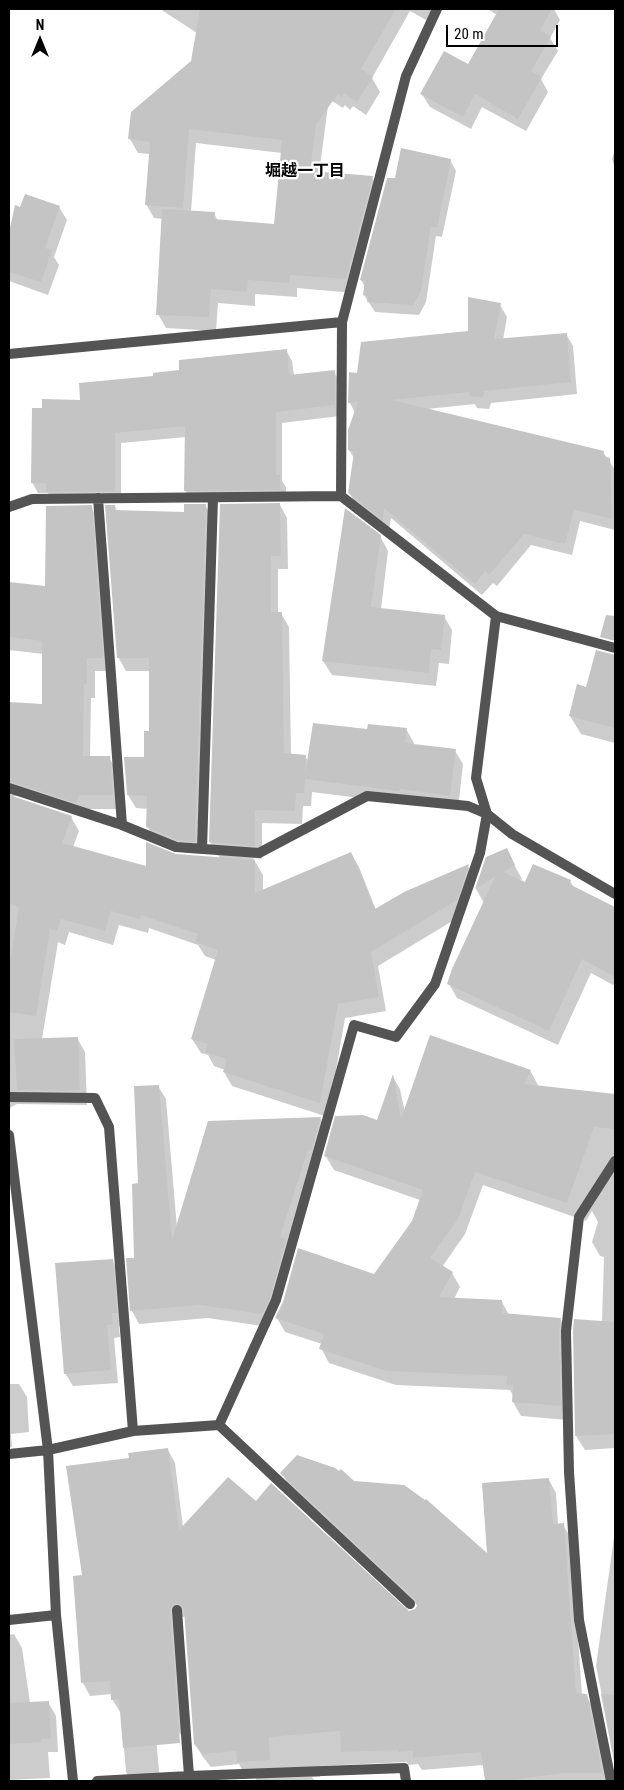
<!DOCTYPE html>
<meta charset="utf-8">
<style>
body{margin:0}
#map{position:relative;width:624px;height:1790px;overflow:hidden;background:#fff;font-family:"Roboto Condensed",sans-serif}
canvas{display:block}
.frame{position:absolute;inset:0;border:10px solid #000;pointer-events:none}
.north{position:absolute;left:15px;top:15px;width:50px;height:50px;-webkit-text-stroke:4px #fff;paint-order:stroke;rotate:0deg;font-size:14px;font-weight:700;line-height:20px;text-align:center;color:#000}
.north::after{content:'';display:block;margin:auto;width:18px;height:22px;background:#000;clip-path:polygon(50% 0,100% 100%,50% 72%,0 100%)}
.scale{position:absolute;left:446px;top:25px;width:112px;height:22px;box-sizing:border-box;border:2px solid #000;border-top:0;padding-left:6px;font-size:15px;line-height:18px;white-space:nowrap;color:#000;-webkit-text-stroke:4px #fff;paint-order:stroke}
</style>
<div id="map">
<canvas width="624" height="1790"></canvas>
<div class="frame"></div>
<div class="north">N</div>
<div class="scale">20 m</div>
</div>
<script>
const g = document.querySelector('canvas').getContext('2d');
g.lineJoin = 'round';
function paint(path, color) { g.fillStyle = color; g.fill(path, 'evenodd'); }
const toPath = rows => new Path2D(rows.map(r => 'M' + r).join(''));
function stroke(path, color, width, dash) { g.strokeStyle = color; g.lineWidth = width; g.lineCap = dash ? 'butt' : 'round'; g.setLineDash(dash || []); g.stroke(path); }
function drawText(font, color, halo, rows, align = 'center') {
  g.font = font + ' "Roboto Condensed","Noto Sans JP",sans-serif'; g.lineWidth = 4.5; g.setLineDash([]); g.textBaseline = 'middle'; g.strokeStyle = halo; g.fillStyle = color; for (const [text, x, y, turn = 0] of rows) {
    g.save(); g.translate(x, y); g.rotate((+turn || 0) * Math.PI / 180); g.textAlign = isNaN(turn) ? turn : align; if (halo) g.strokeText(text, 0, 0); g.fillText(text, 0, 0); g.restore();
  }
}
paint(toPath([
 [160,9,277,9,334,53,358,9,435,9,428,21,410,11,372,78,380,92,366,115,353,106,350,110,345,105,343,108,329,99,319,173,372,178,380,192,354,293,297,288,297,297,255,294,255,306,218,303,216,331,166,328,158,314,163,219,154,218,146,204,150,154,138,153,130,139,192,62,197,33],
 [196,143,282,153,275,225,218,221,214,213,191,212],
 [488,9,554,9,560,20,550,38,558,51,541,79,548,92,526,131,482,107,471,129,430,107,422,94,468,66,497,15],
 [615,150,615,169,612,159],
 [450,160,456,171,442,237,436,236,426,302,419,315,375,312,364,295,365,287,361,280,396,180],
 [16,207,59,207,67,220,54,257,59,265,48,295,9,281,9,238],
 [500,305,507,317,503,340,566,334,573,346,577,394,491,403,489,409,477,408,475,404,427,409,603,452,615,470,615,530,580,521,572,555,531,545,497,586,493,583,482,595,391,518,389,530,356,505,349,492,354,458,349,450,355,413,350,403,350,373,358,374,470,332],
 [286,350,292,361,294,375,334,372,340,382,340,416,282,423,282,481,286,487,286,500,192,501,185,490,186,437,121,443,121,502,53,502,48,493,38,493,32,482,43,410,81,401,180,371],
 [205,505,213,519,202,854,186,853,155,841,148,827,148,809,136,808,128,795,145,758,150,732,150,671,126,671,118,657,115,506,117,511,185,513],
 [221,505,280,505,287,518,288,569,278,569,278,613,281,613,289,627,291,755,305,756,308,761,369,731,406,729,414,743,414,746,455,751,463,764,458,809,406,804,312,792,311,806,303,806,302,824,262,823,262,859,253,858,263,875,263,891,351,853,359,867,376,910,468,866,476,880,464,914,378,966,386,1011,345,1018,328,1117,232,1086,224,1072,225,1070,214,1066,208,1055,201,1053,192,1039,216,960,205,956,198,945,149,928,148,933,119,925,113,945,69,932,65,945,58,942,42,1039,77,1038,85,1052,87,1105,17,1104,11,1107,9,1111,9,703,43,705,44,654,9,650,9,583,46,587,91,507,99,521,110,671,95,671,95,698,91,698,90,757,109,758,118,772,120,809,87,809,20,795,10,797,71,817,79,831,73,847,147,867,175,855,220,858,210,842],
 [380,536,388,551,381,609,444,616,452,630,449,664,439,663,436,686,332,675,323,661],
 [594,662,615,667,615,743,581,734,570,716,587,689],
 [506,850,522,879,520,881,526,884,570,881,574,888,615,912,615,986,591,973,558,1045,457,998,449,984,484,903,476,889,487,858],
 [431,1037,531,1072,539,1087,615,1095,615,1448,585,1450,576,1436,574,1331,602,1322,604,1257,600,1256,592,1242,598,1222,592,1211,586,1221,483,1185,465,1234,442,1267,452,1273,460,1287,454,1299,502,1302,509,1315,560,1319,568,1333,568,1420,521,1416,513,1402,513,1395,510,1390,396,1385,329,1363,321,1348,322,1344,285,1332,277,1318,375,1275,413,1222,420,1200,334,1170,325,1155,377,1121,393,1077,400,1089,405,1113],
 [158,1086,166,1099,177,1228,320,1118,328,1131,276,1311,269,1327,208,1318,139,1324,132,1311,128,1259,135,1259,139,1184],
 [112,1260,120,1274,124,1326,119,1326,120,1337,114,1338,118,1383,73,1386,65,1373],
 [9,1384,19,1384,27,1397,29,1432,11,1434,12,1447,9,1448],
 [168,1450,175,1463,183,1527,256,1503,409,1612,415,1610,418,1606,289,1486,282,1473,353,1482,488,1556,549,1480,556,1493,558,1525,563,1525,571,1538,582,1695,586,1695,593,1708,608,1781,486,1781,484,1765,422,1770,418,1764,408,1765,407,1762,319,1766,320,1777,312,1777,315,1781,257,1781,253,1774,245,1775,239,1764,211,1767,203,1757,195,1744,186,1616,180,1618,185,1739,153,1705,160,1781,131,1781,126,1772,121,1712,120,1712,112,1699,112,1694,90,1696,83,1683,74,1577,84,1576,130,1459],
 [615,1530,615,1761,596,1666],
 [14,1634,22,1648,30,1703,48,1702,56,1716,58,1752,48,1752,50,1778,9,1780,9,1635]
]), '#0003');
paint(toPath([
 [200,9,396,9,361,69,373,77,357,102,344,93,342,97,338,94,316,124,310,171,373,176,346,279,290,275,289,283,248,280,247,292,211,289,209,317,156,315,162,209,215,212,214,219,274,224,282,140,189,129,183,208,145,205,150,142,128,139,131,112,191,61],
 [499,9,552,9,540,30,551,37,531,71,542,77,518,119,475,94,463,117,420,94,444,51,468,64],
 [401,148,451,159,437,228,431,226,421,291,413,305,367,302,368,296,363,295,365,281,360,280,387,178,395,178],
 [25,194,60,206,45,248,52,250,41,282,9,272,9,232,15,205,20,207],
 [468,297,501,303,494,339,567,333,571,382,484,391,483,397,469,396,469,392,392,400,604,451,603,456,610,458,612,519,574,510,565,544,524,534,489,575,485,571,475,584,384,508,383,520,348,493,354,452,348,450,348,430,358,402,348,403,349,372,357,373,361,342,468,331],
 [287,349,289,375,335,370,335,405,276,412,276,475,280,475,280,490,184,491,185,426,115,433,115,491,46,492,46,483,31,483,32,408,42,408,42,399,80,400,79,383,153,376,153,373,179,370,179,360],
 [280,503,281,556,271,556,271,612,282,612,284,753,306,755,305,775,313,723,367,729,368,724,407,728,405,743,456,749,450,796,400,789,399,791,305,779,304,793,296,793,295,811,255,810,255,846,209,842,220,504],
 [184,504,206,504,195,842,178,840,146,827,147,796,127,795,124,757,144,757,144,731,149,731,149,658,117,658,105,505,115,505,115,510,184,512],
 [92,505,103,658,87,658,87,684,84,684,83,756,110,756,113,795,79,795,76,803,9,781,9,702,42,704,42,641,9,637,9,582,45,586,46,506],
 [345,508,381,535,371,607,445,615,441,650,431,649,429,673,322,661],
 [606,615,615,616,615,641,600,637],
 [596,650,615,655,615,728,569,716,577,684,586,687],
 [9,795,72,816,62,843,146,866,146,842,176,854,255,860,255,893,351,852,375,909,404,892,469,864,457,900,371,952,379,997,338,1004,320,1103,223,1072,227,1059,205,1052,208,1044,191,1039,218,950,195,942,198,934,141,915,140,919,111,911,105,931,61,919,57,931,50,929,36,1016,9,1012,9,968,19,907,9,903],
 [507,848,515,865,503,872,525,882,533,864,571,880,569,884,615,907,615,977,582,959,549,1031,447,984,452,969,495,877,475,889,486,857],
 [430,1035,531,1070,525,1084,615,1094,615,1129,594,1127,567,1203,475,1172,458,1219,430,1258,453,1272,439,1297,502,1300,502,1313,561,1318,559,1331,561,1406,512,1402,513,1385,506,1385,507,1376,387,1371,319,1349,324,1334,275,1318,283,1302,298,1248,374,1274,412,1221,423,1190,324,1156,335,1116,363,1115,377,1120,393,1074,401,1119],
 [78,1037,80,1091,17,1090,14,1039],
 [159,1085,172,1240,208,1121,321,1117,311,1151,308,1150,280,1237,286,1239,270,1298,262,1314,200,1305,130,1311,126,1258,134,1258,132,1184,138,1183,134,1086],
 [113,1259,117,1313,112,1313,113,1324,107,1325,111,1370,64,1374,55,1263],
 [574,1319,615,1322,615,1434,575,1436,573,1331],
 [168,1448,179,1530,228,1477,256,1501,271,1483,409,1611,415,1609,417,1606,415,1599,280,1473,297,1455,335,1468,339,1471,341,1469,354,1481,404,1485,425,1500,426,1499,487,1553,482,1483,549,1478,553,1524,564,1523,576,1693,587,1694,602,1773,562,1773,506,1781,485,1781,481,1752,413,1758,413,1751,399,1752,399,1750,341,1752,340,1731,269,1737,270,1760,237,1762,236,1751,203,1754,194,1744,184,1610,182,1606,177,1603,173,1605,170,1610,180,1743,123,1748,119,1699,111,1700,110,1681,81,1683,73,1576,82,1575,66,1466,129,1458,128,1453],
 [601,1694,615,1695,615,1767],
 [49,1701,51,1738,41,1739,41,1742,9,1744,9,1703]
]), '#c4c4c4');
stroke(toPath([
 [9,354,342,322],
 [341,496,342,322,406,76,437,9],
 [98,498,122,825],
 [9,507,32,499,341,496,496,616,615,648],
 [496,616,476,778,487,814,512,834,615,894],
 [9,788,122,825,176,847,259,853,367,796,468,806,487,814,480,853,435,984,396,1037,354,1025,276,1300,219,1425],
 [202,849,213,498],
 [9,1097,95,1098,109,1127,133,1431],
 [9,1135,48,1450,56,1615,73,1781],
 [9,1454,48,1450,133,1431,219,1425,410,1604],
 [177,1610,189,1776],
 [9,1620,56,1615],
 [97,1781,189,1776,404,1768,406,1781],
 [611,1781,579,1620,569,1472,566,1331,579,1217,615,1161]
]), '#545454', 10);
drawText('bold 16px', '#000', '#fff', [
 ["堀越一丁目",305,172]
]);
</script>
